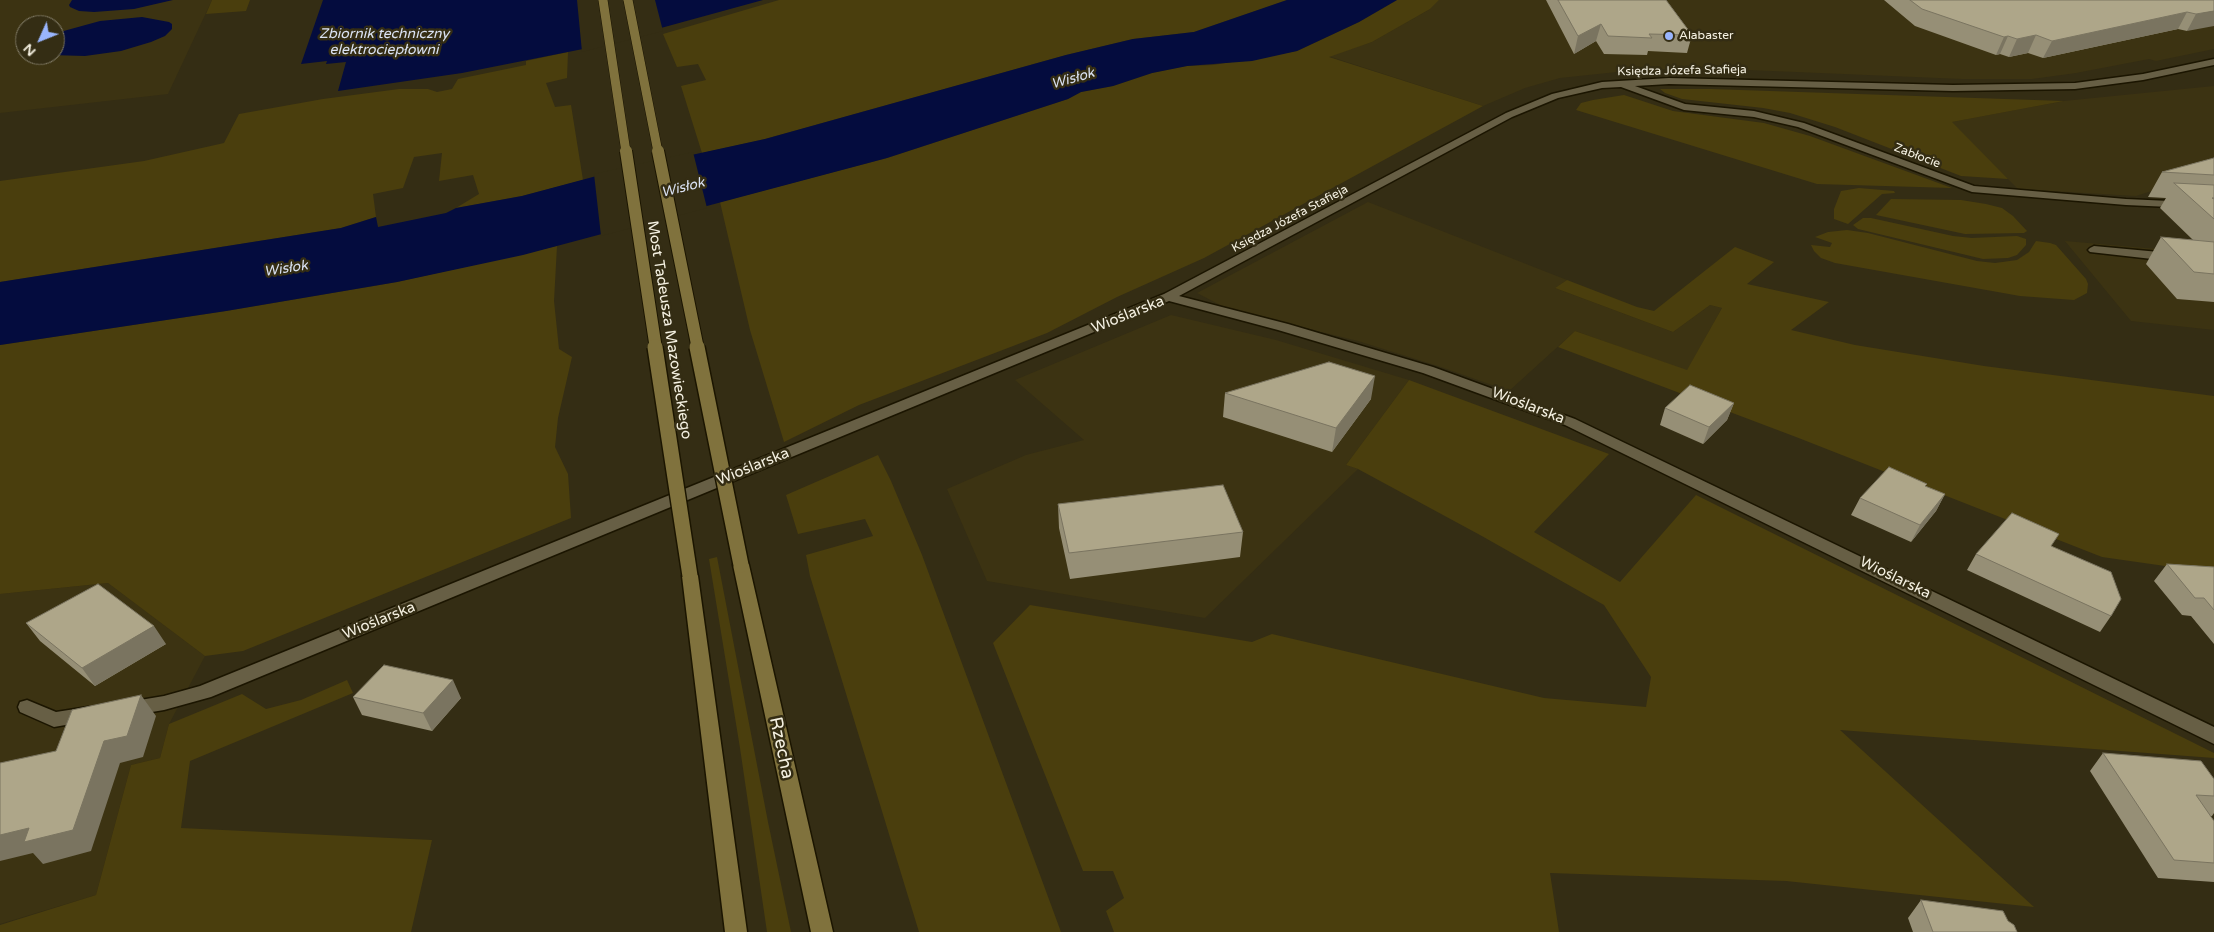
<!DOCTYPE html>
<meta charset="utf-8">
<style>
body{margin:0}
#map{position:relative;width:2214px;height:932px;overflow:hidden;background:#342d14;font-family:"Varela Round",sans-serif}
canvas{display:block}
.north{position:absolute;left:15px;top:15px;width:50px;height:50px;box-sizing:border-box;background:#342d14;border:1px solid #817b66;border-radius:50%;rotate:226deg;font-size:14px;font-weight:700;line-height:20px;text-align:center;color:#f5f1e2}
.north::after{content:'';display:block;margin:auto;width:18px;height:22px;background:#99b5fd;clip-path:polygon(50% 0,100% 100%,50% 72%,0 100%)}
</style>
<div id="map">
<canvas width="2214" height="932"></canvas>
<div class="north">N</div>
</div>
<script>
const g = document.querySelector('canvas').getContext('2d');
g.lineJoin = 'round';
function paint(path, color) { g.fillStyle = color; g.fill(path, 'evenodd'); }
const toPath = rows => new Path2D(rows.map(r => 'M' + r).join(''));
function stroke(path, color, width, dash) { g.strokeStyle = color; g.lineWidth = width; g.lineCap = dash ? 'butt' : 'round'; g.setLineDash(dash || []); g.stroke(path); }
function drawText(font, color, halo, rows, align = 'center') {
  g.font = font + ' "Varela Round",sans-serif'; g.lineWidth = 5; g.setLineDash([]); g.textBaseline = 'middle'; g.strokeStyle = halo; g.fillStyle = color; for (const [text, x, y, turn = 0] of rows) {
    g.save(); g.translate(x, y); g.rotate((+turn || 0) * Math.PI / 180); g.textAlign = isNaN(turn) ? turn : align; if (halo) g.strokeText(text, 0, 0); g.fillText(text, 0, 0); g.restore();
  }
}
paint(toPath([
 [0,0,212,0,168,94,0,113],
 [25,25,55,25,55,55,25,55],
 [1439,0,2214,0,2214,49,2156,61,2149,59,2076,73,2032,79,1962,79,1725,69,1645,69,1560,78,1525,88,1483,106,1328,56,1372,42,1430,9],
 [2214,86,2214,171,2136,196,2018,189,1951,122,2064,101],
 [1368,202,1567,280,1555,288,1673,332,1710,305,1722,308,1687,371,1575,331,1509,391,1441,367,1358,341,1228,309,1197,293],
 [2065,241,2214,254,2214,330,2131,321],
 [1171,315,1276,340,1409,380,1346,465,1358,469,1205,618,987,581,947,489,1026,455,1084,440,1015,380],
 [108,583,205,656,169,724,160,758,131,765,96,895,0,924,0,594]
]), '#3c3312');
paint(toPath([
 [212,0,250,0,246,11,206,14],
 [779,0,1287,0,1194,32,1133,39,1066,55,765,139,702,153,681,86,706,80,698,64,677,67,663,34],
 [1397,0,1439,0,1430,9,1372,42,1329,57,1483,106,1204,258,1117,297,1047,333,859,405,784,442,750,330,720,202,887,158,1068,99,1081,92,1113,86,1152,73,1187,66,1213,65,1297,51,1359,22],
 [568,52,567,78,546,83,555,107,571,105,583,180,522,196,456,208,479,194,473,175,439,181,442,153,414,157,403,188,373,194,376,217,341,228,0,282,0,181,144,161,224,143,239,114,323,99,399,89,428,89,437,92,452,89,458,79,526,65,526,61],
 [1660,89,1711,89,2064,101,1952,122,2008,179,1961,176,1835,127,1790,113,1763,108,1682,99,1665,93],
 [1624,95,1673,111,1764,123,1810,136,1952,188,1817,184,1576,110,1581,103,1593,100],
 [1859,188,1894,191,1895,193,1882,194,1848,224,1834,219,1834,209,1841,191],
 [1891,199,1961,200,1986,204,2002,208,2013,216,2027,231,2024,233,1965,234,1876,215],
 [1863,218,1871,218,1953,236,1972,238,2017,236,2026,239,2026,245,2017,255,2008,258,1983,259,1858,229,1853,225],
 [1847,230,1868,233,1977,261,1995,263,2017,260,2029,252,2036,241,2050,243,2056,245,2086,279,2088,284,2087,293,2074,300,2020,296,1835,263,1821,258,1814,251,1811,245,1830,247,1832,243,1815,237,1828,232],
 [557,246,554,301,559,349,572,357,558,418,555,447,568,474,571,518,243,651,205,656,108,583,0,594,0,345,226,311,397,282],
 [1735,247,1774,262,1747,284,1829,302,1791,330,1855,345,1984,366,2214,396,2214,573,2102,557,1796,437,1558,347,1575,331,1687,370,1722,308,1710,305,1673,332,1555,288,1567,280,1637,307,1654,311],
 [1409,380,1609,454,1534,532,1620,582,1696,495,2214,753,2214,758,1840,730,2034,907,1786,881,1550,873,1559,932,1114,932,1106,911,1124,898,1113,871,1083,871,993,643,1030,605,1252,642,1272,634,1544,698,1646,707,1651,677,1604,605,1480,535,1358,469,1346,465],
 [878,455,891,481,922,555,1061,932,919,932,810,576,806,555,873,536,865,519,798,534,786,495],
 [717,557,768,822,791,932,767,932,740,748,709,559],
 [347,680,353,693,190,761,181,828,432,840,411,932,0,932,0,925,96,895,131,765,160,758,169,724,242,694,266,709,301,700]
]), '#4a3e0d');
paint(toPath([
 [72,0,173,0,134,9,94,12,79,11,70,7,69,5],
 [323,0,763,0,588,48,462,73,338,91,346,62,326,64,327,61,301,64],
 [1287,0,1397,0,1359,22,1297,51,1252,61,1187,66,1152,73,1113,86,1081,92,1068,99,887,158,523,255,397,282,226,311,0,345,0,282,341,228,376,217,378,227,446,213,456,208,522,196,604,174,765,139,1066,55,1133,39,1194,32],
 [142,17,169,22,172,24,172,29,165,36,151,42,121,51,85,56,50,55,55,55,55,34,60,32,100,21]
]), '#040c3e');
paint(toPath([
 [577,0,655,0,663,31,582,52],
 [693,152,707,208,601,236,594,174]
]), '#342d14');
const street = toPath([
 [2214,59,2214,65,2143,80,2075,89,1953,91,1669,84,1635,86,1685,104,1754,111,1804,123,1974,186,2126,199,2214,203,2214,209,2126,205,1972,192,1798,127,1754,117,1684,110,1621,87,1602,88,1558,98,1512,117,1179,296,1288,324,1433,367,1575,419,2214,727,2214,744,1565,425,1423,373,1278,330,1169,301,211,697,164,710,128,716,121,714,119,709,121,704,128,702,164,696,200,686,1164,294,1506,113,1552,94,1602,82,1669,78,1953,85,2075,83,2143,74,2214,59],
 [2094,246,2170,253,2176,257,2170,261,2090,252,2088,250,2090,248,2094,246],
 [27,700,56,712,88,707,95,709,97,714,95,719,88,721,54,727,20,712,18,707,20,702,27,700]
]);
const secondary = toPath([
 [741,559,747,561,749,565,833,932,811,932,733,565,735,561,741,559],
 [690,570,696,572,698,576,747,932,725,932,682,576,684,572,690,570]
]);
stroke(street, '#1b1500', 3);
stroke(secondary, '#1b1500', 3);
paint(street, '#675f45');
paint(secondary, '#80723d');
const secondaryBridgeFar2 = toPath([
 [603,0,626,152],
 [628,0,658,152]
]);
const secondaryBridgeFar1 = toPath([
 [626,151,656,349],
 [658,151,698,349]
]);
const secondaryBridge = toPath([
 [655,347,690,576],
 [697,347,741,565]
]);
stroke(secondaryBridgeFar2, '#1b1500', 10, []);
stroke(secondaryBridgeFar1, '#1b1500', 14, []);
stroke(secondaryBridge, '#1b1500', 18, []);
stroke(secondaryBridgeFar2, '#80723d', 9);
stroke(secondaryBridgeFar1, '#80723d', 12);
stroke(secondaryBridge, '#80723d', 15);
paint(toPath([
 [1546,0,1666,0,1692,35,1687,53,1648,51,1647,55,1604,54,1596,41,1574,54],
 [1884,0,2214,0,2187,31,2178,29,2043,58,2028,53,2009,57,2000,54,1996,55,1915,26],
 [2214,158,2214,302,2177,299,2146,264,2161,237,2193,240,2160,208,2166,198,2148,197,2162,172],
 [1225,393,1371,399,1332,452,1223,417],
 [1734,403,1727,420,1703,444,1660,425,1665,408],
 [1945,494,1936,511,1911,542,1851,515,1860,498],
 [1058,504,1243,532,1240,557,1070,579,1059,528],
 [2052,546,2111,616,2100,632,1967,570,1976,554],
 [2167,564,2214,567,2214,644,2191,616,2182,615,2154,581],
 [26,623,166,644,95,686,40,641],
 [353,697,461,698,432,731,362,715],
 [2103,753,2214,779,2214,813,2212,816,2210,816,2214,821,2214,882,2158,878,2090,771],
 [1921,900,2008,921,2017,932,1913,932,1908,918]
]), '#968f76');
paint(toPath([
 [2214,11,2214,26,2187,31,2196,14],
 [2187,12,2178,29,2043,58,2052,41],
 [1601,24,1596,41,1574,54,1578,36],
 [2036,35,2028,53,2009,57,2017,39],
 [2008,36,2000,54,1996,55,2004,37],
 [1375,376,1371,399,1332,452,1336,428],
 [1734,403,1727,420,1703,444,1709,427],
 [1945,494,1936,511,1911,542,1920,525],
 [154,626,166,644,95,686,82,668],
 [453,680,461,698,432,731,423,713],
 [141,695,156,716,143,757,120,763,91,851,43,864,33,853,0,861,0,835,104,741]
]), '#7a7460');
const building = toPath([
 [1558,0,1666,0,1692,35,1649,34,1652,38,1608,36,1601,24,1578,36,1558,0],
 [1910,0,2214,0,2214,11,2196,14,2187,12,2052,41,2036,35,2017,39,2008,36,2004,37,1922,9,1910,0],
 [2214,158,2214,175,2162,172,2214,158],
 [2174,183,2214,185,2214,198,2212,198,2214,199,2214,219,2174,183],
 [2161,237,2214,242,2214,274,2194,272,2161,237],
 [1329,362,1375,376,1336,428,1225,393,1329,362],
 [1690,385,1734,403,1709,427,1665,408,1690,385],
 [1889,467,1927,484,1925,486,1945,494,1920,525,1860,498,1889,467],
 [1223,485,1243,532,1069,553,1058,504,1223,485],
 [2012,513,2059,534,2051,546,2111,572,2121,599,2111,616,1976,554,2012,513],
 [2167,564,2214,567,2214,610,2204,598,2195,598,2167,564],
 [98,584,154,626,82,668,26,623,98,584],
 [384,665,453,680,423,713,353,697,384,665],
 [141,695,127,736,104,741,73,830,24,842,29,828,0,835,0,763,56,751,72,710,141,695],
 [2103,753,2201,761,2214,779,2214,796,2196,795,2214,821,2214,863,2174,860,2103,753],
 [1921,900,2003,911,2008,921,2014,925,2017,932,1933,932,1921,900]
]);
paint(building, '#aea689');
stroke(building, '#7a7460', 1);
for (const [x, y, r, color] of [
 [1669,36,5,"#99b5fd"]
]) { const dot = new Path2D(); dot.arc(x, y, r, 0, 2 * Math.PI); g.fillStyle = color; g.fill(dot); stroke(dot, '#342d14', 2); }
drawText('12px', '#f5f1e2', '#342d14', [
 ["Alabaster",1679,36]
], 'left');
drawText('12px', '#f5f1e2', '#342d14', [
 ["Księdza Józefa Stafieja",1682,71,-1],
 ["Zabłocie",1917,156,21],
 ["Księdza Józefa Stafieja",1290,219,-28]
]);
drawText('italic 14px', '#dae2f3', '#342d14', [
 ["Zbiornik techniczny",384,34],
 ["elektrociepłowni",384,50],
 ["Wisłok",1073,79,-16],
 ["Wisłok",683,188,-14],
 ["Wisłok",286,269,-9]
]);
drawText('15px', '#f5f1e2', '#342d14', [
 ["Wioślarska",1128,315,-22],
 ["Most Tadeusza Mazowieckiego",669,330,81],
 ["Wioślarska",1528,406,21],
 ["Wioślarska",753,467,-22],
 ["Wioślarska",1895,578,26],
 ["Wioślarska",379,621,-22]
]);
drawText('18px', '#f5f1e2', '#342d14', [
 ["Rzecha",781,748,78]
]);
</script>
